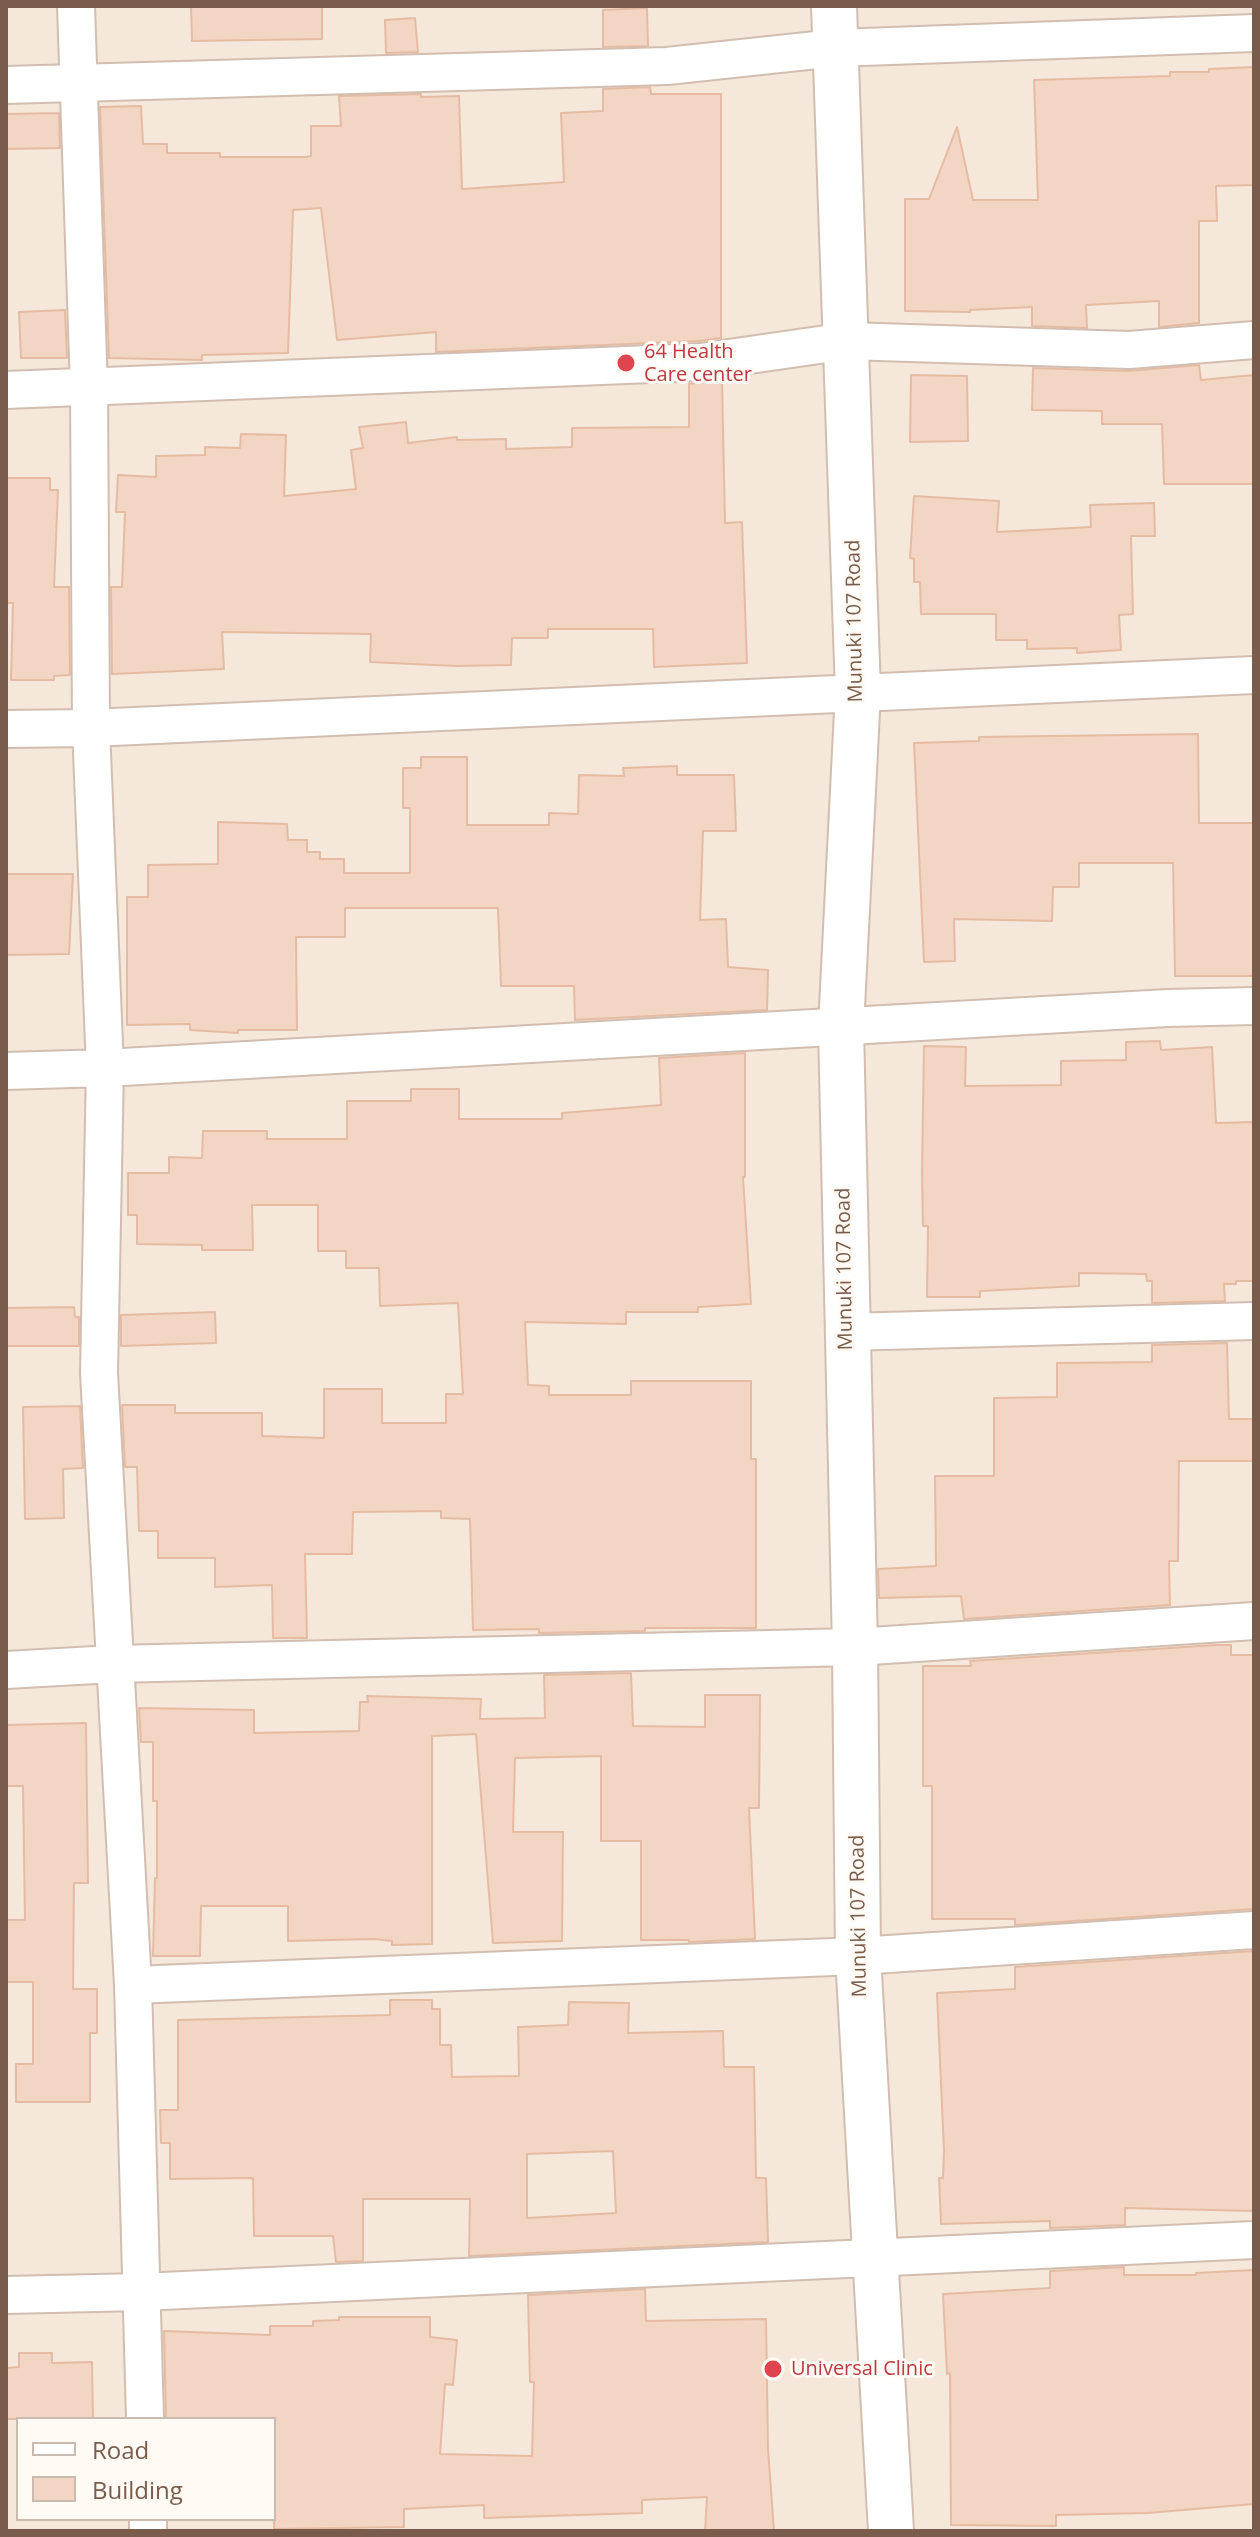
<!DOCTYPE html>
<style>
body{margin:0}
#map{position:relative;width:1260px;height:2537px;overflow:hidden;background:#fdf6ec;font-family:"Open Sans",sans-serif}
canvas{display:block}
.frame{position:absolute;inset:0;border:8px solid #7a5c4d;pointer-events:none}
.legend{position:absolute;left:16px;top:2417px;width:260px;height:104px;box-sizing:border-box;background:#fffaf3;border:2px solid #cabbb1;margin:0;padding:10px 14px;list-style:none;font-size:24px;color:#7a5c4d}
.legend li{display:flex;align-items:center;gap:16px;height:40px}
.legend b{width:40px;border:2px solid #cabbb1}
</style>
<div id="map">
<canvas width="1260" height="2537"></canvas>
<div class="frame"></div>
<ul class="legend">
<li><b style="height:10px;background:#fff"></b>Road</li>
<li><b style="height:22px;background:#f3d5c3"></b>Building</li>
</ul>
</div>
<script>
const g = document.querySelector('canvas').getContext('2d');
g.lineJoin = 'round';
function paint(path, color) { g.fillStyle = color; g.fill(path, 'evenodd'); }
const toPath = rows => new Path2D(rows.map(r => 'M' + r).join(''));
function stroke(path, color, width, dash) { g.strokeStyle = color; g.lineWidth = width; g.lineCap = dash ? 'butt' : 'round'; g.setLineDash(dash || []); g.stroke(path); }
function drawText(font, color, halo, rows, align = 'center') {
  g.font = font + ' "Open Sans",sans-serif'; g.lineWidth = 6; g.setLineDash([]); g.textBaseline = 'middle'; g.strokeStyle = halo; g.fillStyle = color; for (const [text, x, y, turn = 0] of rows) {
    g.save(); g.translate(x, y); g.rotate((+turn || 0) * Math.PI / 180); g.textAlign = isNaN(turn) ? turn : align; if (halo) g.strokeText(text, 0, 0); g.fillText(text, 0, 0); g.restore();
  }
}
paint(toPath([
 [6,6,1254,6,1254,2531,6,2531],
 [18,2419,274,2419,274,2519,18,2519]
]), '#f5e8da');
const building = toPath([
 [191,6,322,6,322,39,192,41,191,6],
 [647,8,648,46,603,47,603,10,647,8],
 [415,18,418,52,386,53,385,20,415,18],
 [1254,67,1254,185,1216,186,1217,221,1199,221,1199,323,1159,327,1159,301,1086,305,1087,328,1032,326,1032,307,970,310,970,312,905,311,905,199,929,199,957,127,973,200,1038,200,1034,80,1170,76,1170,72,1209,72,1209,69,1254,67],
 [650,87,651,94,721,94,721,338,699,341,436,352,436,332,337,340,321,208,293,210,288,353,202,355,202,360,109,358,100,107,141,106,143,144,167,144,167,153,220,153,220,157,306,157,311,156,311,126,341,126,339,96,421,94,421,97,459,96,462,189,564,182,561,113,603,111,603,89,650,87],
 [59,113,60,148,6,149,6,114,59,113],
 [65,310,67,358,21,358,19,312,65,310],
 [1199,365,1201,380,1254,375,1254,484,1164,484,1162,424,1102,424,1102,411,1032,410,1033,368,1128,371,1199,365],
 [911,375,967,376,968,441,910,442,911,375],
 [722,380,725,523,742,522,747,663,654,667,653,629,548,629,548,638,512,638,511,665,456,666,370,662,371,634,222,632,224,669,112,674,111,587,122,587,125,512,116,512,118,475,156,477,156,456,205,455,205,447,240,448,241,434,286,435,284,496,356,489,351,450,363,448,359,427,406,422,408,443,457,437,457,440,506,439,506,449,572,447,572,428,689,427,689,384,722,380],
 [6,478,50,478,50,490,58,490,54,587,69,587,70,675,54,676,54,680,11,680,13,603,6,603,6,478],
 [914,496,999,501,997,532,1091,527,1090,505,1154,503,1155,536,1131,536,1133,614,1119,615,1121,650,1077,653,1077,648,1027,649,1027,640,996,640,996,614,921,614,920,582,914,582,914,559,910,558,914,496],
 [1198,734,1199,823,1254,823,1254,976,1175,976,1173,863,1079,863,1079,887,1053,887,1052,921,954,919,955,961,924,962,914,743,979,741,979,737,1198,734],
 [421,757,467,757,467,825,549,825,549,813,578,814,579,775,624,776,623,768,677,766,677,775,734,775,736,831,703,831,700,920,726,919,728,967,768,970,767,1010,575,1020,574,986,501,986,498,908,345,908,345,937,296,937,297,1030,238,1030,238,1033,190,1030,190,1024,127,1025,127,897,148,897,148,865,218,864,218,822,287,824,288,840,307,840,307,852,320,852,320,859,344,859,344,873,410,873,410,808,403,808,403,768,421,768,421,757],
 [6,874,73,874,69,954,6,955,6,874],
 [1160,1041,1161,1050,1212,1047,1216,1123,1254,1122,1254,1281,1236,1281,1236,1284,1224,1284,1225,1301,1152,1303,1152,1281,1147,1281,1146,1274,1079,1273,1079,1286,980,1291,980,1297,927,1297,928,1226,923,1226,922,1172,924,1046,966,1047,965,1086,1061,1085,1061,1061,1126,1060,1126,1042,1160,1041],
 [745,1053,745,1177,743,1177,751,1304,698,1307,698,1312,626,1312,626,1324,525,1322,528,1385,549,1386,549,1395,631,1395,631,1381,751,1381,751,1459,756,1459,756,1628,645,1628,645,1631,539,1633,539,1629,473,1630,470,1519,441,1518,441,1511,353,1512,352,1554,305,1554,307,1638,273,1638,272,1585,215,1587,215,1558,158,1558,158,1531,139,1531,137,1467,125,1467,122,1405,175,1405,175,1413,262,1413,262,1436,324,1438,324,1389,382,1389,382,1423,446,1423,446,1394,463,1394,458,1303,380,1306,379,1268,346,1268,346,1251,318,1251,318,1205,252,1205,253,1250,202,1250,202,1245,137,1244,137,1215,128,1215,128,1173,169,1173,169,1157,202,1158,203,1131,267,1131,267,1139,347,1139,347,1101,411,1101,411,1089,459,1089,459,1119,562,1119,562,1113,661,1105,659,1058,745,1053],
 [74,1307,75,1317,79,1317,79,1346,6,1346,6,1308,74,1307],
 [215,1312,216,1343,121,1346,121,1315,215,1312],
 [1227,1343,1229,1419,1254,1419,1254,1461,1179,1461,1178,1561,1169,1561,1170,1605,964,1619,961,1596,879,1598,878,1569,936,1566,935,1476,994,1476,994,1398,1057,1397,1057,1363,1152,1362,1152,1345,1227,1343],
 [80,1406,83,1468,63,1469,64,1518,25,1519,23,1407,80,1406],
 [1216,1645,1231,1645,1231,1655,1254,1655,1254,1909,1015,1925,1015,1919,932,1919,932,1786,923,1786,923,1666,971,1666,970,1661,1216,1645],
 [631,1673,633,1726,705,1727,705,1695,760,1695,759,1808,749,1808,755,1939,689,1942,689,1940,641,1940,641,1841,601,1841,601,1756,515,1758,513,1832,563,1832,562,1941,493,1943,476,1734,432,1736,432,1944,392,1945,392,1941,374,1939,288,1941,288,1906,201,1906,200,1956,153,1956,155,1878,157,1878,157,1801,153,1801,153,1742,141,1742,139,1708,254,1710,254,1733,359,1731,360,1702,368,1702,367,1696,481,1699,480,1719,545,1718,544,1675,631,1673],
 [86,1723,88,1883,74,1883,73,1989,97,1989,97,2033,90,2033,90,2102,16,2102,16,2064,33,2064,33,1982,6,1982,6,1920,25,1920,23,1786,6,1786,6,1725,86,1723],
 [1254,1951,1254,2211,1125,2208,1125,2225,1050,2228,1050,2221,941,2224,939,2178,943,2178,944,2151,937,1993,1015,1989,1015,1967,1254,1951],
 [390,2000,432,2000,432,2009,440,2009,440,2045,451,2045,452,2077,519,2076,518,2027,568,2025,569,2002,629,2003,628,2033,723,2031,724,2067,754,2067,756,2178,766,2178,768,2242,469,2256,470,2199,363,2199,363,2261,336,2262,333,2236,254,2236,253,2178,170,2179,170,2143,161,2143,160,2110,178,2110,178,2020,390,2015,390,2000],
 [613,2151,616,2213,527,2218,527,2154,613,2151],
 [1124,2267,1124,2275,1196,2275,1196,2273,1254,2270,1254,2504,1148,2513,1056,2515,1056,2526,951,2525,950,2373,947,2374,943,2294,1050,2288,1050,2271,1124,2267],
 [645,2289,646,2321,766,2319,768,2449,774,2531,705,2531,707,2497,642,2500,642,2513,484,2518,484,2505,404,2509,404,2527,274,2529,274,2419,166,2419,164,2331,270,2335,270,2326,313,2326,313,2321,339,2320,339,2317,430,2317,430,2337,457,2340,453,2385,445,2384,440,2454,532,2456,534,2382,530,2382,528,2295,645,2289],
 [19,2353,52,2353,52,2363,92,2362,93,2419,6,2419,6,2368,19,2367,19,2353]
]);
paint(building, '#f3d5c3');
stroke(building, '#e6bba3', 2);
const minor = toPath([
 [76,6,89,388,91,728,105,1068,99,1373,133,1985,145,2419],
 [6,85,667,66,835,48,1254,33],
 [6,390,701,362,847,341,1129,350,1254,340],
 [6,729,91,728,1254,675],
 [6,1071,105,1068,1168,1008,1254,1006],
 [846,1332,1254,1321],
 [6,1670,113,1664,855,1647,1254,1621],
 [133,1985,858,1956,1254,1930],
 [6,2295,141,2292,1254,2240],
 [148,2519,148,2531]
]);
const tertiary = toPath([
 [834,6,858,692,841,1027,855,1647,858,1956,891,2531]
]);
stroke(minor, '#d1beb0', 40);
stroke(tertiary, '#d1beb0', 48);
stroke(minor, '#fff', 36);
stroke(tertiary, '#fff', 44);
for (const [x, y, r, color] of [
 [626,363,10,"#e0444e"],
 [773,2369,10,"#e0444e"]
]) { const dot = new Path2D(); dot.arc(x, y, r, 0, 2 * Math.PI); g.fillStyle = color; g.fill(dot); stroke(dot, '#fffaf3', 3); }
drawText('20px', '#be3a42', '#fffaf3', [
 ["64 Health",644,352],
 ["Care center",644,375],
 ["Universal Clinic",791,2369]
], 'left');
drawText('20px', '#7a5c4d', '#fffaf3', [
 ["Munuki 107 Road",855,621,-91],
 ["Munuki 107 Road",845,1269,-91],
 ["Munuki 107 Road",859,1916,-91]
]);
</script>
